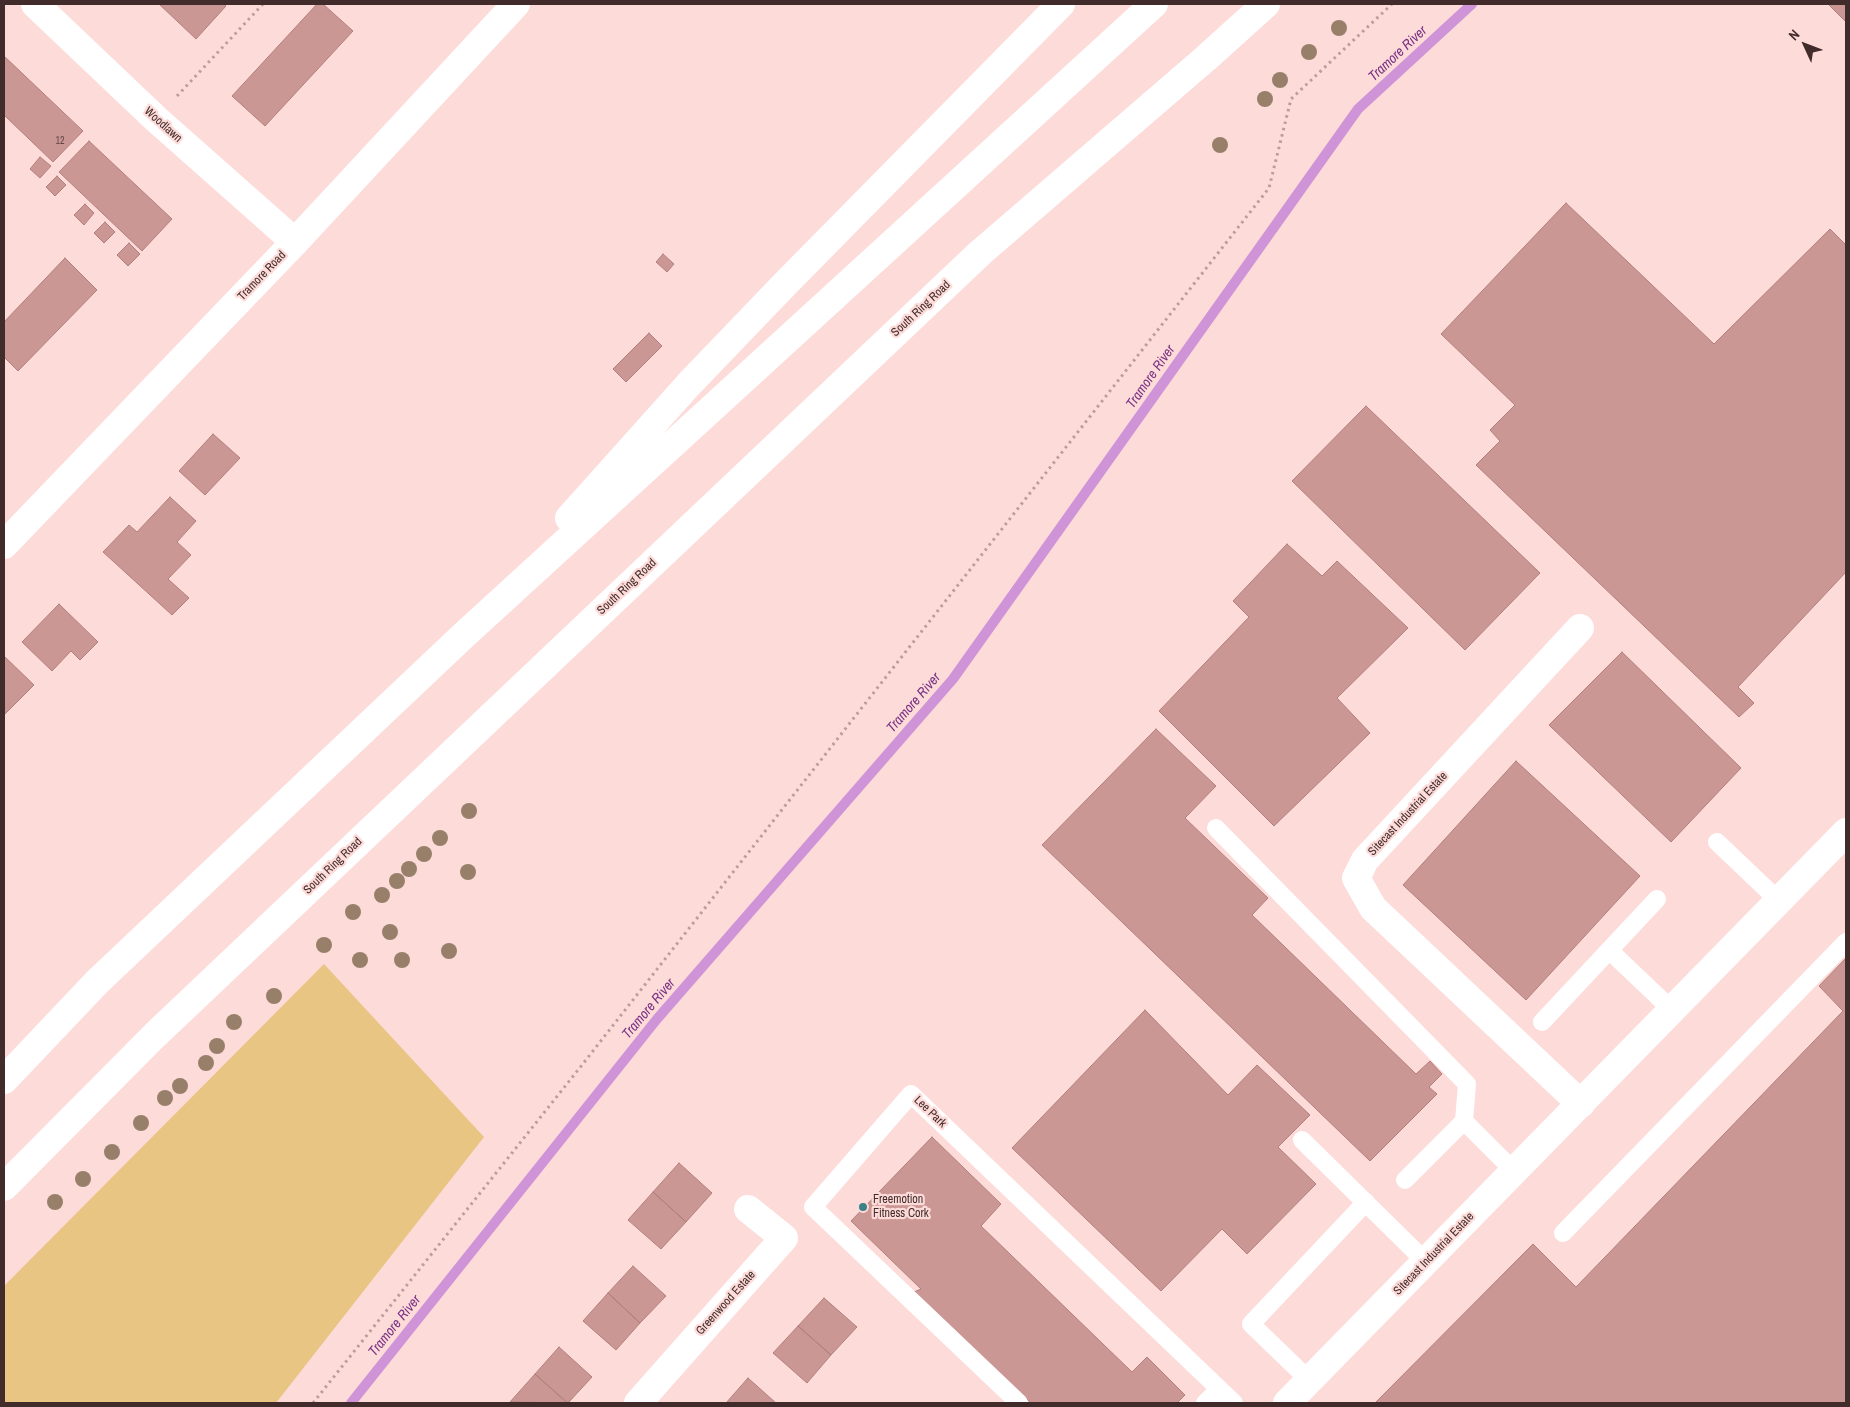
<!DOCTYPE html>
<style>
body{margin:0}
#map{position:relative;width:1850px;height:1407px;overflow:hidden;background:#fddbd9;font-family:"Archivo Narrow",sans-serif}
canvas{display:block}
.frame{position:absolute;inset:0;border:5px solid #422c2b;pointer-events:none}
.north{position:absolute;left:1780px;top:20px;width:50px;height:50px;-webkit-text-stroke:4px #fddbd9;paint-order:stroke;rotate:313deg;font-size:14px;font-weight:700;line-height:20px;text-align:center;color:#422c2b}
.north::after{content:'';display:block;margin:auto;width:18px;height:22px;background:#422c2b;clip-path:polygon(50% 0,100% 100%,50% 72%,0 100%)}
</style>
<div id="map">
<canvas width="1850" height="1407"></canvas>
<div class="frame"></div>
<div class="north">N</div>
</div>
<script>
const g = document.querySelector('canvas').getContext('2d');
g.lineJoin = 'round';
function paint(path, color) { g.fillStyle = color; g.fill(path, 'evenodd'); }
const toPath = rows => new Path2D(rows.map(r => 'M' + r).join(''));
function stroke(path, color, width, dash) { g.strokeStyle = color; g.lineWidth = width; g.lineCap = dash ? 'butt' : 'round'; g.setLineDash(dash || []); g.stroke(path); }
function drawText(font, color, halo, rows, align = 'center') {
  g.font = font + ' "Archivo Narrow",sans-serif'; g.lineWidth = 4.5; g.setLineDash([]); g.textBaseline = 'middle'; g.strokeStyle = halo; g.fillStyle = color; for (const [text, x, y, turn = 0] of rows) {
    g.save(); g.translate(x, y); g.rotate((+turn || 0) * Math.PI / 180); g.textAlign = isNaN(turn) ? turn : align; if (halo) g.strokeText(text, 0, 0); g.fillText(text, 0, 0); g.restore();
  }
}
paint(toPath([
 [324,964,484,1137,276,1403,4,1403,4,1286]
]), '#e8c583');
stroke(toPath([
 [351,1403,657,1019,953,679,1358,109,1472,4]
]), '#cf93d7', 10);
const building = toPath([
 [159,4,223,4,226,6,196,39,159,4],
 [317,4,323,4,353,31,265,126,232,96,317,4],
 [1828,4,1846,4,1846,22,1828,4],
 [4,56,83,131,53,162,4,115,4,56],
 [89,141,172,219,142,251,59,172,89,141],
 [40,157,51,166,40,178,30,169,40,157],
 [57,176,66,185,55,196,46,187,57,176],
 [1566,203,1714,344,1830,229,1846,245,1846,572,1738,687,1754,703,1739,717,1476,465,1500,441,1490,430,1515,405,1441,334,1566,203],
 [85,204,94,213,84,225,74,215,85,204],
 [105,222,115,232,104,243,94,233,105,222],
 [129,243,140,254,128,266,117,255,129,243],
 [663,254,674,264,667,272,656,262,663,254],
 [65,258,97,290,18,371,4,357,4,322,65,258],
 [649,333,662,346,626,382,613,369,649,333],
 [1366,406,1540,573,1465,650,1292,481,1366,406],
 [213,434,240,458,205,495,179,471,213,434],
 [170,497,196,521,177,542,191,555,168,579,189,598,172,615,103,552,129,525,137,532,170,497],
 [1287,544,1322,576,1337,561,1408,628,1337,698,1370,733,1274,826,1159,711,1249,617,1233,601,1287,544],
 [59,604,98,642,80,660,71,651,52,671,22,642,59,604],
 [1622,652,1741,768,1671,842,1549,725,1622,652],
 [4,656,34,685,4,715,4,656],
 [1156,729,1216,786,1185,818,1268,898,1252,915,1416,1074,1430,1061,1442,1074,1429,1087,1437,1094,1370,1161,1042,845,1156,729],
 [1516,761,1640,876,1526,1000,1403,885,1516,761],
 [1846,958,1846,1403,1375,1403,1533,1244,1576,1287,1843,1011,1819,986,1846,958],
 [1145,1010,1228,1095,1257,1065,1310,1115,1278,1147,1316,1184,1247,1254,1222,1229,1161,1291,1012,1148,1145,1010],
 [932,1137,1001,1204,981,1226,1132,1372,1147,1357,1185,1395,1177,1403,1031,1403,914,1292,921,1289,851,1221,932,1137],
 [679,1163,712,1193,686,1222,653,1192,679,1163],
 [653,1192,686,1222,661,1249,628,1220,653,1192],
 [633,1266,666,1296,640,1323,608,1293,633,1266],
 [608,1293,640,1323,616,1350,583,1321,608,1293],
 [824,1298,857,1327,831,1355,798,1326,824,1298],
 [798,1326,831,1355,807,1383,773,1353,798,1326],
 [559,1347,592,1377,568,1403,535,1374,559,1347],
 [535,1374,567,1403,510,1402,535,1374],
 [748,1378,776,1403,726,1403,748,1378]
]);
paint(building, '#cb9794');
stroke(building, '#b27f7c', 1);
stroke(toPath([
 [177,96,263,4],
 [313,1403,582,1065,1269,188,1291,99,1392,4]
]), '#bb9d9c', 3, [2.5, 4]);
stroke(toPath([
 [1216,828,1467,1084,1464,1121,1405,1180],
 [1717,842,1779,901],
 [1609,950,1672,1010],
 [1542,1022,1657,899],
 [1464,1121,1514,1171],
 [1302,1140,1426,1262],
 [1563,1233,1846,942],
 [1310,1381,1251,1324,1366,1202],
 [1019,1403,813,1207,911,1094,1234,1403],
 [1205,1403,1219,1389]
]), '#fff', 18);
stroke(toPath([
 [35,4,156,119,295,242],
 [1580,628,1365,860,1356,878,1373,908,1581,1104],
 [638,1403,784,1238,748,1209],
 [1287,1403,1846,832]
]), '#fff', 28);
stroke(toPath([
 [4,545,295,242,516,4]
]), '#fff', 28);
stroke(toPath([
 [569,518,689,384,785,284,1061,4],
 [4,1080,97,982,464,635,1154,4],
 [4,1187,155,1035,980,253,1205,59,1266,4]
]), '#fff', 28);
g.fillStyle = '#987f6a';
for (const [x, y] of [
 [1339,28],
 [1309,52],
 [1280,80],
 [1265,99],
 [1220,145],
 [469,811],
 [440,838],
 [424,854],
 [409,869],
 [468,872],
 [397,881],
 [382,895],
 [353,912],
 [390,932],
 [324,945],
 [449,951],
 [360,960],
 [402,960],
 [274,996],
 [234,1022],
 [217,1046],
 [206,1063],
 [180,1086],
 [165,1098],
 [141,1123],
 [112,1152],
 [83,1179],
 [55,1202]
]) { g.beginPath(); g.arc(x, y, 8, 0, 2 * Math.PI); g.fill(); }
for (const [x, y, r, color] of [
 [863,1207,5,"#3a8288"]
]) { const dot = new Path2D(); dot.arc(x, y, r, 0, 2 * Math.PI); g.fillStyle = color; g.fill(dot); stroke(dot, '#fddbd9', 2); }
drawText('10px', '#644745', null, [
 ["12",60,141]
]);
drawText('12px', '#422c2b', '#fddbd9', [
 ["Woodlawn",163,125,42],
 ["Tramore Road",262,276,-46],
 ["South Ring Road",921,309,-43],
 ["South Ring Road",627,587,-43],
 ["Sitecast Industrial Estate",1408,814,-47],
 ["South Ring Road",333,866,-44],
 ["Lee Park",930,1112,44],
 ["Sitecast Industrial Estate",1434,1254,-46],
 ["Greenwood Estate",726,1303,-48]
]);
drawText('12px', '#422c2b', '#fddbd9', [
 ["Freemotion",873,1200],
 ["Fitness Cork",873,1214]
], 'left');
drawText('italic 14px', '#793284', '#fddbd9', [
 ["Tramore River",1398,54,-43],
 ["Tramore River",1151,377,-55],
 ["Tramore River",914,703,-49],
 ["Tramore River",649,1009,-50],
 ["Tramore River",395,1326,-51]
]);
</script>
